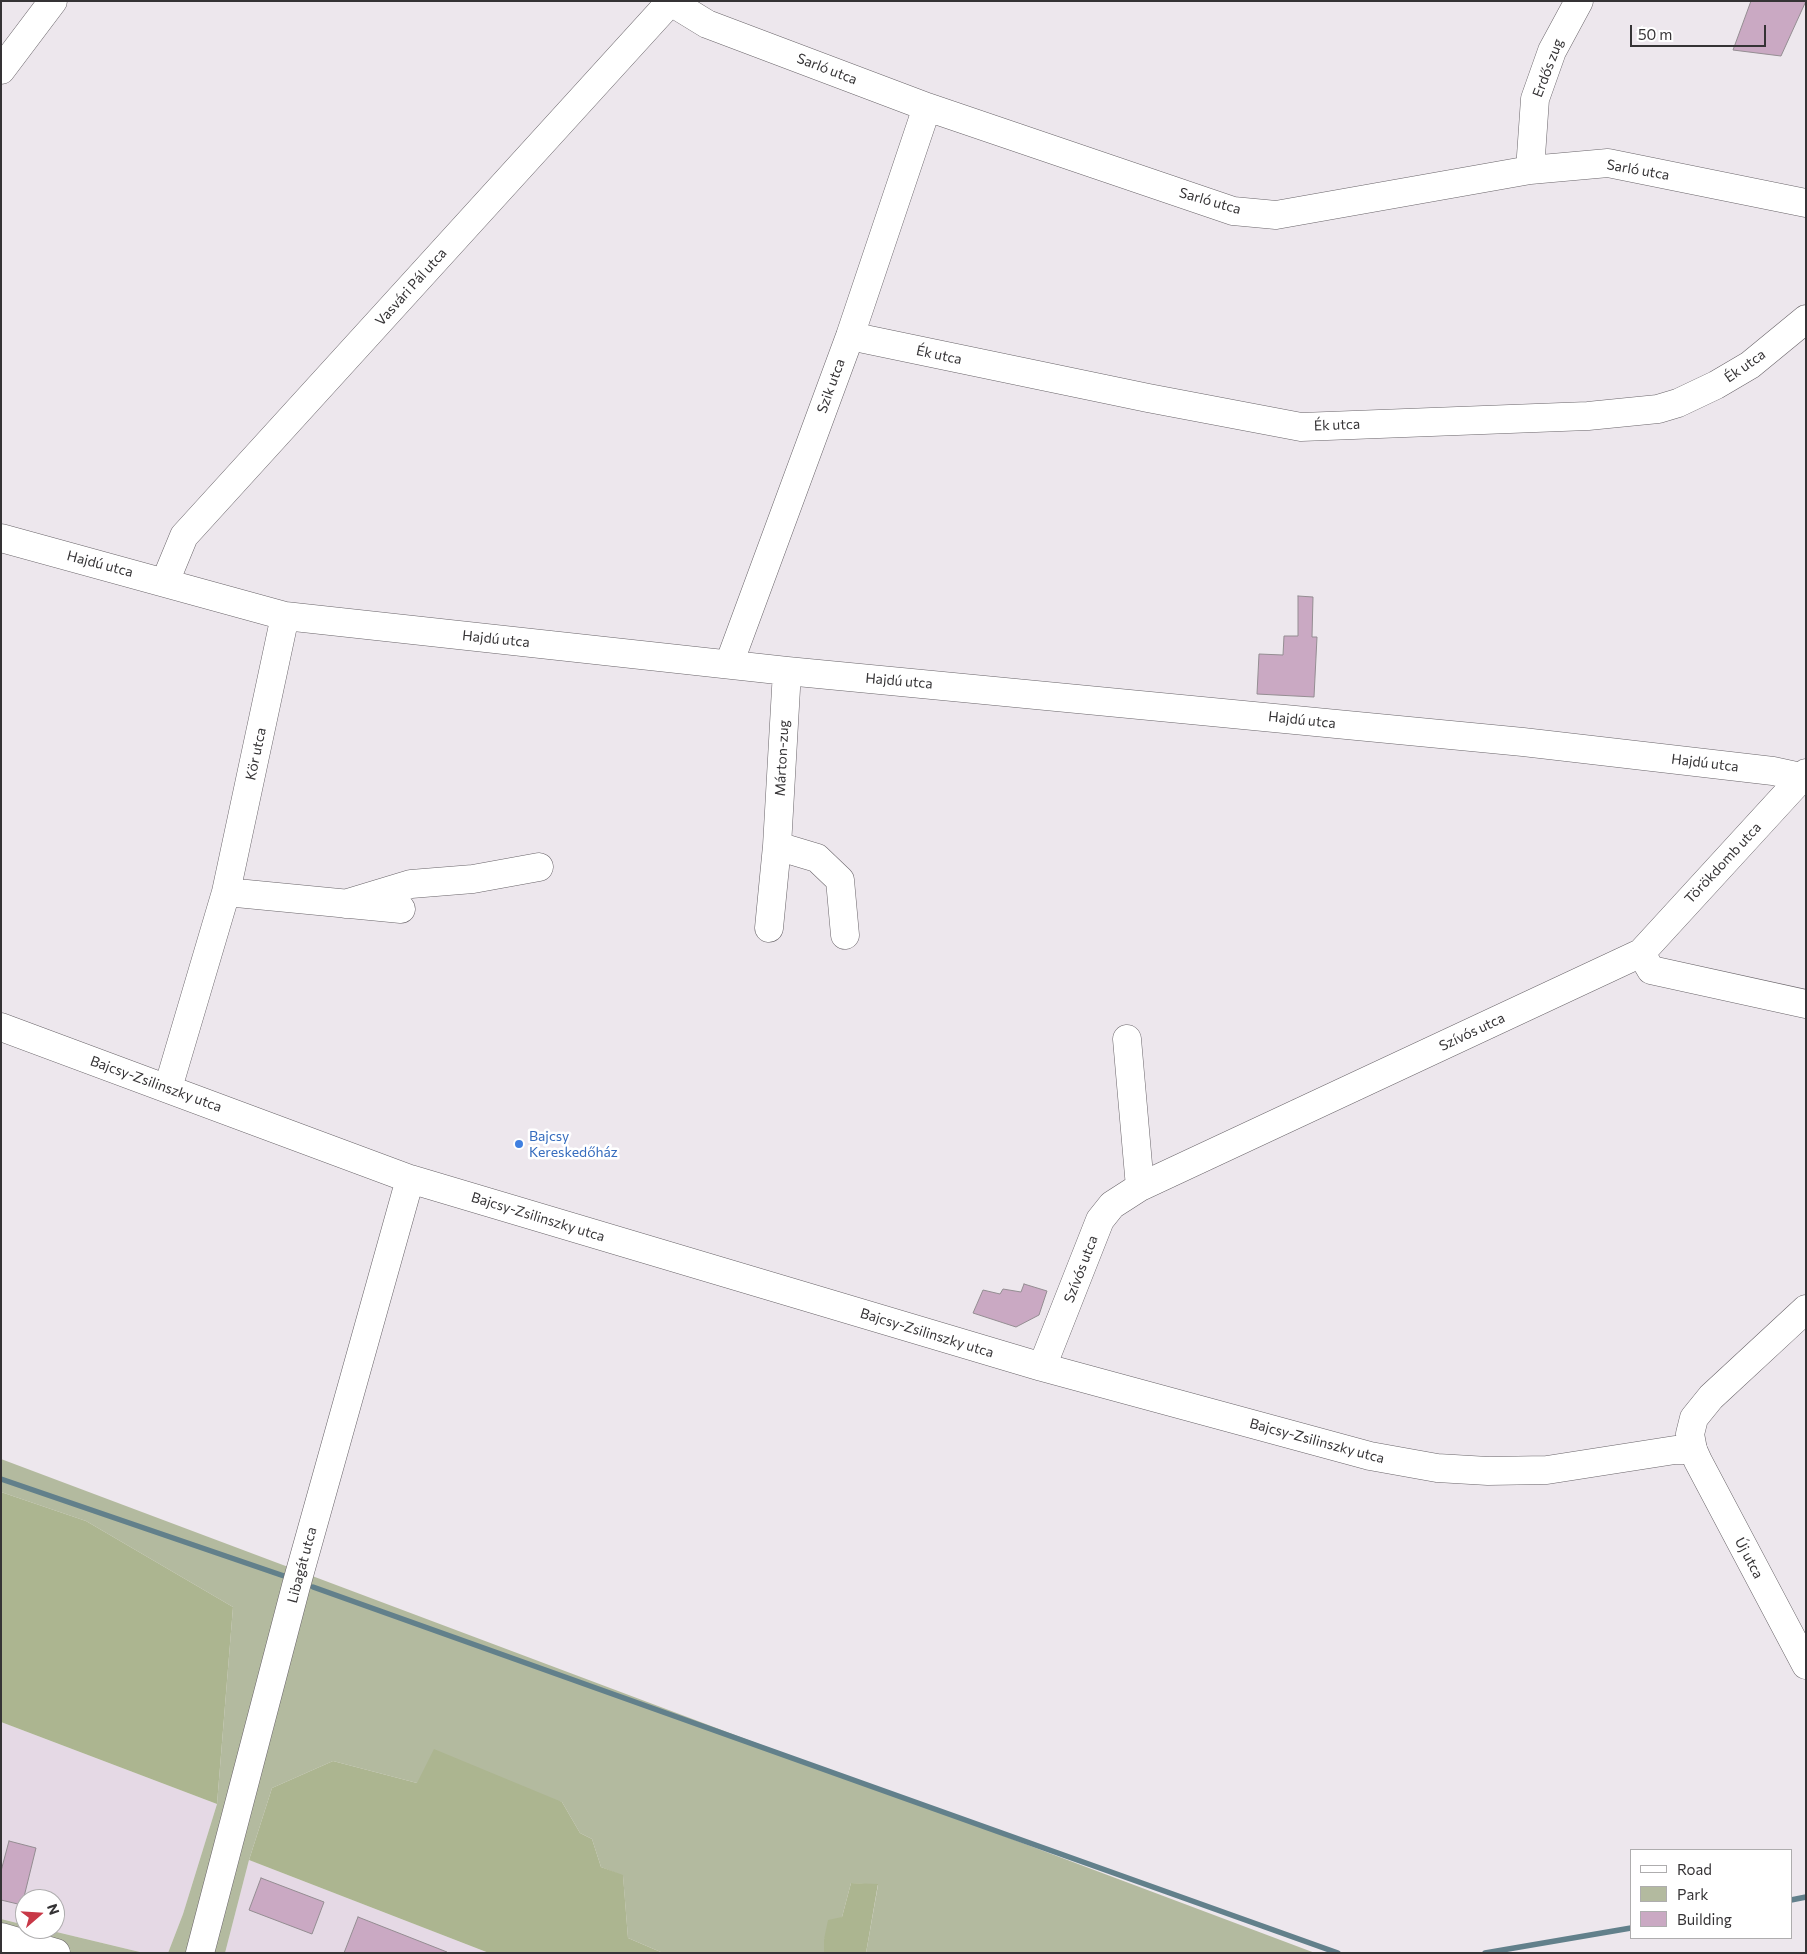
<!DOCTYPE html>
<meta charset="utf-8">
<style>
body{margin:0}
#map{position:relative;width:1807px;height:1954px;overflow:hidden;background:#ede7ed;font-family:Commissioner,sans-serif}
canvas{display:block}
.frame{position:absolute;inset:0;border:2px solid #353335;pointer-events:none}
.legend{position:absolute;left:1630px;top:1849px;width:162px;height:90px;box-sizing:border-box;background:#fff;border:1px solid #aeadae;margin:0;padding:6px 9px;list-style:none;font-size:15px;color:#353335}
.legend li{display:flex;align-items:center;gap:10px;height:25px}
.legend b{width:25px;border:1px solid #aeadae}
.north{position:absolute;left:15px;top:1889px;width:50px;height:50px;box-sizing:border-box;background:#fff;border:1px solid #aeadae;border-radius:50%;rotate:71deg;font-size:14px;font-weight:700;line-height:20px;text-align:center;color:#353335}
.north::after{content:'';display:block;margin:auto;width:18px;height:22px;background:#c83847;clip-path:polygon(50% 0,100% 100%,50% 72%,0 100%)}
.scale{position:absolute;left:1630px;top:25px;width:136px;height:22px;box-sizing:border-box;border:2px solid #353335;border-top:0;padding-left:6px;font-size:15px;line-height:18px;white-space:nowrap;color:#353335;-webkit-text-stroke:4px #fff;paint-order:stroke}
</style>
<div id="map">
<canvas width="1807" height="1954"></canvas>
<div class="frame"></div>
<ul class="legend">
<li><b style="height:6px;background:#fff"></b>Road</li>
<li><b style="height:14px;background:#b3ba9f"></b>Park</li>
<li><b style="height:14px;background:#caa9c3"></b>Building</li>
</ul>
<div class="north">N</div>
<div class="scale">50 m</div>
</div>
<script>
const g = document.querySelector('canvas').getContext('2d');
g.lineJoin = 'round';
function paint(path, color) { g.fillStyle = color; g.fill(path, 'evenodd'); }
const toPath = rows => new Path2D(rows.map(r => 'M' + r).join(''));
function stroke(path, color, width, dash) { g.strokeStyle = color; g.lineWidth = width; g.lineCap = dash ? 'butt' : 'round'; g.setLineDash(dash || []); g.stroke(path); }
function drawText(font, color, halo, rows, align = 'center') {
  g.font = font + ' Commissioner,sans-serif'; g.lineWidth = 5; g.setLineDash([]); g.textBaseline = 'middle'; g.strokeStyle = halo; g.fillStyle = color; for (const [text, x, y, turn = 0] of rows) {
    g.save(); g.translate(x, y); g.rotate((+turn || 0) * Math.PI / 180); g.textAlign = isNaN(turn) ? turn : align; if (halo) g.strokeText(text, 0, 0); g.fillText(text, 0, 0); g.restore();
  }
}
paint(toPath([
 [1,1722,217,1804,183,1914,168,1953,144,1953,44,1929,55,1929,55,1899,25,1899,25,1925,1,1919],
 [249,1860,489,1953,225,1953]
]), '#e5d9e5');
paint(toPath([
 [1,1459,1315,1953,866,1953,878,1885,851,1883,842,1917,824,1939,824,1953,663,1953,628,1938,623,1876,601,1867,592,1839,580,1833,562,1802,417,1783,333,1761,272,1788,249,1860,225,1953,168,1953,183,1914,217,1804,233,1607,86,1521,1,1492],
 [1,1919,25,1925,25,1929,44,1929,144,1953,1,1953]
]), '#b3ba9f');
paint(toPath([
 [1,1492,86,1521,233,1607,217,1804,1,1722],
 [434,1749,562,1802,580,1833,592,1839,601,1867,623,1875,628,1938,663,1953,489,1953,249,1860,272,1788,333,1761,417,1783],
 [851,1883,878,1884,866,1953,824,1953,824,1939,828,1920,842,1917]
]), '#acb590');
stroke(toPath([
 [1,1479,284,1576],
 [313,1587,1338,1953],
 [1791,1900,1806,1897],
 [1485,1953,1631,1928]
]), '#62808b', 5.5);
const building = toPath([
 [1751,1,1806,1,1781,56,1733,50,1751,1],
 [1298,596,1313,597,1312,637,1317,637,1314,697,1257,694,1259,654,1283,655,1284,636,1298,636,1298,596],
 [1024,1284,1047,1291,1039,1315,1016,1327,973,1313,983,1290,1000,1294,1003,1289,1021,1292,1024,1284],
 [9,1841,36,1848,22,1905,1,1900,1,1871,9,1841],
 [261,1878,324,1902,312,1934,249,1910,261,1878],
 [358,1917,447,1952,446,1953,344,1953,358,1917]
]);
paint(building, '#caa9c3');
stroke(building, '#948d92', 1);
const minor = toPath([
 [671,2,707,24,927,107,1233,211,1276,215,1530,170,1608,163,1806,203],
 [1,70,53,1],
 [1530,170,1535,99,1552,51,1579,1],
 [850,336,1148,398,1301,427,1588,416,1658,409,1678,403,1716,385,1750,365,1806,319],
 [1,538,285,616,787,671,1523,742,1773,771,1806,778],
 [165,582,184,536,671,1],
 [729,664,850,336,927,107],
 [777,846,817,858,840,880,845,935],
 [226,892,401,909],
 [345,904,411,884,473,879,539,867],
 [769,928,777,846,787,671],
 [1641,953,1651,970,1806,1004],
 [1,1027,410,1179,1042,1367,1370,1456,1437,1468,1488,1471,1547,1470,1675,1450,1693,1450],
 [1127,1039,1140,1187],
 [168,1088,226,892,285,616],
 [1042,1367,1100,1220,1112,1205,1140,1187,1641,953,1806,773],
 [1,1937,56,1953],
 [200,1953,296,1586,410,1179]
]);
const major = toPath([
 [1806,1309,1711,1397,1694,1418,1690,1434,1693,1450,1698,1461,1806,1665]
]);
stroke(minor, '#696469', 29);
stroke(major, '#696469', 29);
stroke(minor, '#fff', 28);
stroke(major, '#fff', 28);
for (const [x, y, r, color] of [
 [519,1144,5,"#3f7fe0"]
]) { const dot = new Path2D(); dot.arc(x, y, r, 0, 2 * Math.PI); g.fillStyle = color; g.fill(dot); stroke(dot, '#fff', 2); }
drawText('14px', '#353335', '#fff', [
 ["Erdős zug",1548,68,-69],
 ["Sarló utca",827,69,21],
 ["Sarló utca",1638,170,10],
 ["Sarló utca",1210,201,16],
 ["Vasvári Pál utca",411,287,-48],
 ["Ék utca",939,355,12],
 ["Ék utca",1745,366,-35],
 ["Szik utca",831,386,-70],
 ["Ék utca",1337,425,-2],
 ["Hajdú utca",100,564,15],
 ["Hajdú utca",496,639,6],
 ["Hajdú utca",899,681,5],
 ["Hajdú utca",1302,720,6],
 ["Kör utca",256,754,-78],
 ["Márton-zug",782,758,-87],
 ["Hajdú utca",1705,763,7],
 ["Törökdomb utca",1723,863,-47],
 ["Szívós utca",1472,1032,-25],
 ["Bajcsy-Zsilinszky utca",156,1084,20],
 ["Bajcsy-Zsilinszky utca",538,1217,17],
 ["Szívós utca",1081,1269,-69],
 ["Bajcsy-Zsilinszky utca",927,1333,17],
 ["Bajcsy-Zsilinszky utca",1317,1441,15],
 ["Új utca",1749,1558,62],
 ["Libagát utca",302,1565,-75]
]);
drawText('14px', '#366cbe', '#fff', [
 ["Bajcsy",529,1136],
 ["Kereskedőház",529,1152]
], 'left');
</script>
